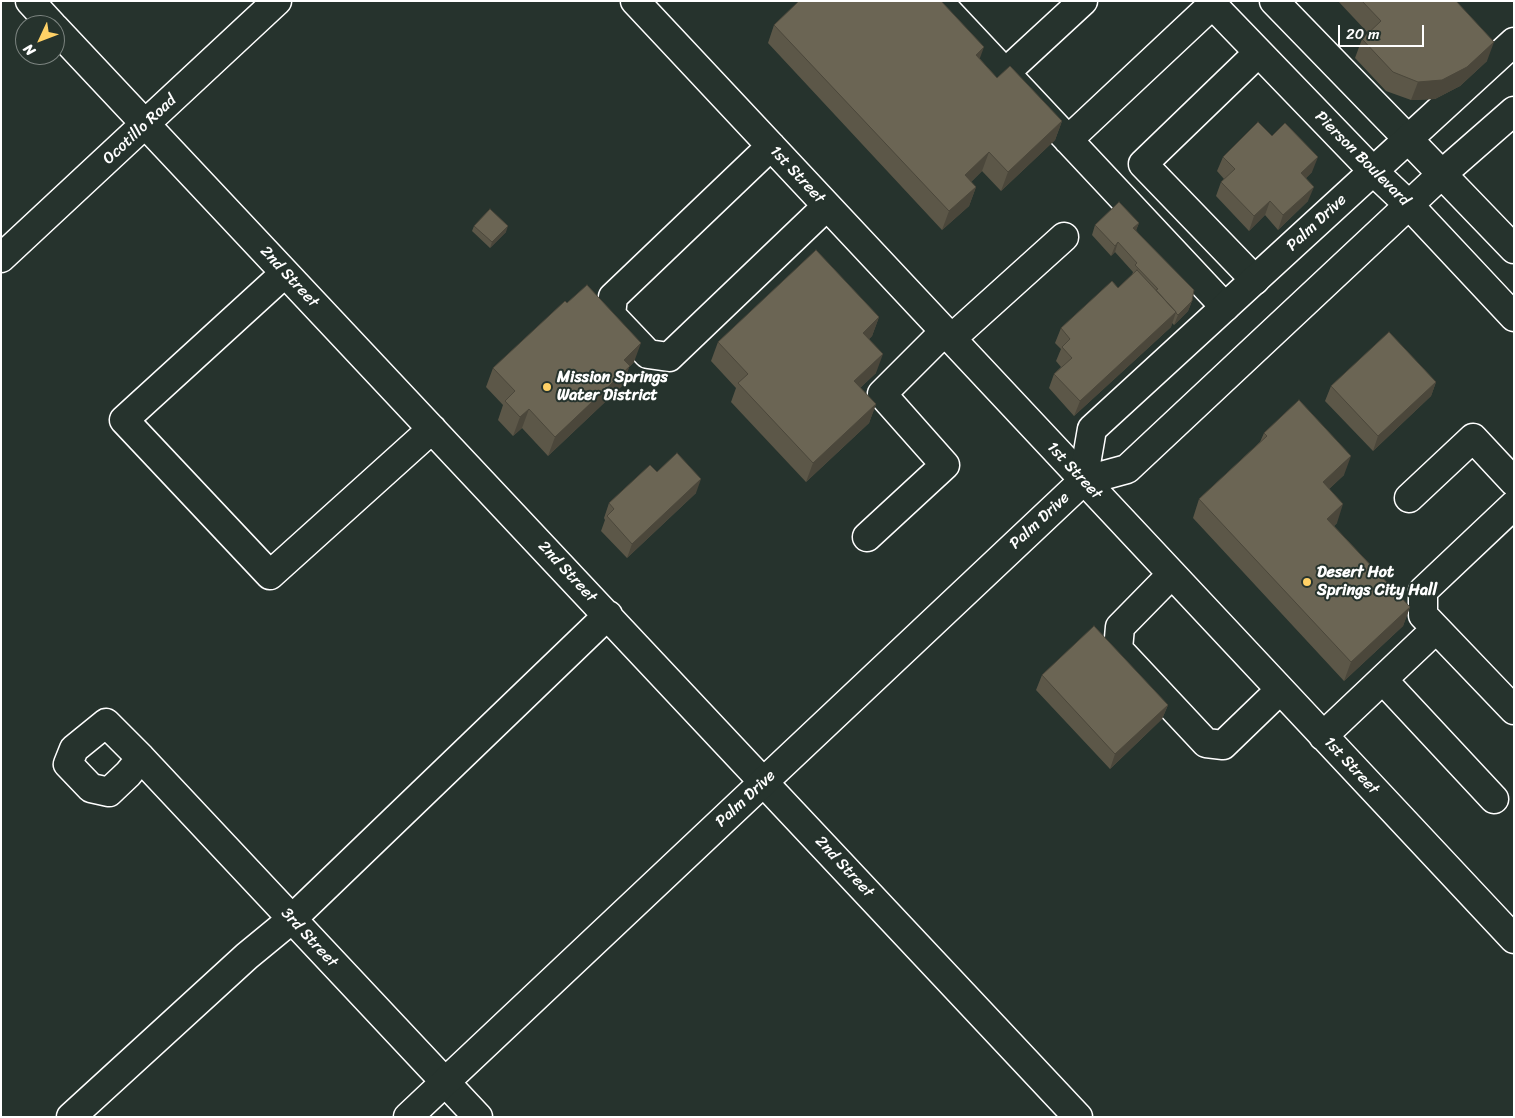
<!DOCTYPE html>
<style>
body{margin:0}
#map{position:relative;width:1515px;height:1118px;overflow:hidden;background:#26332d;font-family:Sriracha,sans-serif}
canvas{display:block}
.frame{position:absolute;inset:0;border:2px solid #fff;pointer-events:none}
.north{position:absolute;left:15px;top:15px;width:50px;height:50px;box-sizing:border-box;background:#26332d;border:1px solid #7d8581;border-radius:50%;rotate:227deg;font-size:14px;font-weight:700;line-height:20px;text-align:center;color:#fff}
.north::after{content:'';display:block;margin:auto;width:18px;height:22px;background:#ffd166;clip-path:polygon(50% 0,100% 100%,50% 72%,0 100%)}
.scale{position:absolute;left:1338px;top:25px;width:86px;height:22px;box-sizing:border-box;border:2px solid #fff;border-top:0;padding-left:6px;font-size:15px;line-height:18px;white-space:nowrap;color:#fff;-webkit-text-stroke:4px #26332d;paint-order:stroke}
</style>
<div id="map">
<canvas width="1515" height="1118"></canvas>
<div class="frame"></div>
<div class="north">N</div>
<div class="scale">20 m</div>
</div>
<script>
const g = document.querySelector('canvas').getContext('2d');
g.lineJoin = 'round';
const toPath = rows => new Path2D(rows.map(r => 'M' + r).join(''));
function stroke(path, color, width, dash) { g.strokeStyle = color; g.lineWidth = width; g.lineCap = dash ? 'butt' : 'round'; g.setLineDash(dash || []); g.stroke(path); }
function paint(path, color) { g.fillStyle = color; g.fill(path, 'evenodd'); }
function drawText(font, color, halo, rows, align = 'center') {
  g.font = font + ' Sriracha,sans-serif'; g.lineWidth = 4; g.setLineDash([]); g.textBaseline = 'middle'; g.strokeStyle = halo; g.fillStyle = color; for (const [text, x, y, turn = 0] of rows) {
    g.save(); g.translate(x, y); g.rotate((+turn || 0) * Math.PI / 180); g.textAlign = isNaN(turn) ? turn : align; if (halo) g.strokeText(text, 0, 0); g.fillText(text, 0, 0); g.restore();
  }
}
const minor = toPath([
 [30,1,52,25],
 [635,1,1514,939],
 [938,1,1225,307],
 [1209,1,1373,171],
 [1274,1,1408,139],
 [55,28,1078,1117],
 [1005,73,1083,1],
 [1068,140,1212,5],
 [771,146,613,297,611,315,648,354,669,357,827,206],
 [1,258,277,1],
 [285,273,124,420,270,575,432,429],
 [1255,280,1143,164,1258,53],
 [951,339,1064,237],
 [1409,498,1473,438,1514,482],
 [1514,505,1423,591,1423,615,1514,710],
 [867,537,945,465,882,394,944,332],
 [1171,575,1120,627,1118,649,1206,743,1223,745,1280,690],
 [1383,680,1494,799],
 [1323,736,1436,629],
 [141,758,128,774,109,792,91,788,68,764,74,749,106,723,141,758,478,1117],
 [71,1117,247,956,292,919,608,615]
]);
const major = toPath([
 [1408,139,1514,249],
 [1373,171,1409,205,1514,317],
 [1083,481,1092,429,1514,42],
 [408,1117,1083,481,1127,469,1442,174,1514,111]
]);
stroke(minor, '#fff', 31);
stroke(major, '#fff', 31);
stroke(minor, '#26332d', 28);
stroke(major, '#26332d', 28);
paint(toPath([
 [1338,1,1456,1,1487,61,1460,86,1435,99,1411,100,1386,91,1355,58,1362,39,1368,33],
 [774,25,980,59,997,78,1062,121,1055,140,1001,191,982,171,971,182,976,187,969,206,942,230,768,43],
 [1272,136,1312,172,1306,178,1308,201,1278,230,1265,215,1249,231,1216,196,1221,182,1224,179,1217,171,1223,157],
 [1139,223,1136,230,1192,301,1188,311,1174,325,1172,323,1171,327,1074,416,1049,388,1054,374,1061,367,1056,361,1061,349,1055,343,1061,328,1118,288,1132,275,1133,272,1115,252,1111,256,1092,235,1095,225],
 [474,226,506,232,490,248,472,231],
 [879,317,872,336,869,339,876,373,860,388,876,404,869,423,806,482,731,402,736,388,711,361,718,342],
 [634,362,629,367,623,385,548,456,522,428,513,436,498,420,503,405,486,387,493,368],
 [1436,382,1431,396,1373,451,1325,401,1331,386],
 [1264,433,1344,475,1329,489,1337,523,1334,526,1410,607,1403,626,1344,681,1193,518,1199,499,1260,442],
 [657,472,696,493,627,558,601,531,605,520,604,518,609,503],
 [1042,675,1168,705,1162,719,1110,769,1036,690]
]), '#5c5748');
paint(toPath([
 [1494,42,1487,61,1460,86,1435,99,1411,100,1418,82],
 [984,47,977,66,976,55],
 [1062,121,1055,140,1001,191,1008,172],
 [989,152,982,171,958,194,965,175],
 [1318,157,1312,172,1296,188,1301,173],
 [976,187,969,206,942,230,949,211],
 [1314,187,1308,201,1278,230,1283,215],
 [1270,201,1265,215,1249,231,1254,216],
 [1139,223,1135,233,1133,228],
 [508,226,506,232,490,248,492,242],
 [1118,242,1115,252,1111,256,1115,246],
 [1192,301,1188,311,1174,325,1178,315],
 [1176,312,1171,327,1074,416,1080,401],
 [879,317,872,336,856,352,863,333],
 [641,343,634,362,629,367,623,385,548,456,555,437,624,360],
 [883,354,876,373,847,400,854,381],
 [1436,382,1431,396,1373,451,1378,436],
 [876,404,869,423,806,482,813,463],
 [529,409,522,428,513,436,520,417],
 [1351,456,1344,475,1316,501,1323,482],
 [701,479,696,493,627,558,632,544],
 [1343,504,1337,523,1320,538,1327,519],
 [1410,607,1403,626,1344,681,1351,662],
 [1168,705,1162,719,1110,769,1115,754]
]), '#4b473b');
const building = toPath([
 [799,1,941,1,984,47,976,55,997,78,1010,66,1062,121,1008,172,989,152,965,175,976,187,949,211,774,25,799,1],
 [1362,1,1456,1,1494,42,1467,67,1442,80,1418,82,1393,72,1362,39,1381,21,1362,1],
 [1258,122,1272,136,1285,123,1318,157,1301,173,1314,187,1283,215,1270,201,1254,216,1221,182,1235,169,1223,157,1258,122],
 [1119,202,1139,223,1133,228,1194,290,1192,301,1178,315,1176,313,1176,312,1156,290,1158,289,1135,265,1137,263,1118,242,1115,246,1095,225,1119,202],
 [490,209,508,226,492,242,474,226,490,209],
 [816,250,879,317,863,333,883,354,854,381,876,404,813,463,738,383,748,374,718,342,816,250],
 [1137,270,1176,312,1080,401,1054,374,1072,358,1062,347,1070,339,1061,328,1112,281,1118,288,1137,270],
 [587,285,641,343,624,360,630,366,555,437,529,409,520,417,505,401,515,391,493,368,565,301,567,303,587,285],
 [1389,332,1436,382,1378,436,1331,386,1389,332],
 [1299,400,1351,456,1323,482,1343,504,1327,519,1410,607,1351,662,1199,499,1267,436,1264,433,1299,400],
 [677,453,701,479,632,544,607,516,614,509,609,503,650,465,657,472,677,453],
 [1094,626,1168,705,1115,754,1042,675,1094,626]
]);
paint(building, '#6b6554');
stroke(building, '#4b473b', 1);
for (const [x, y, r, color] of [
 [547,387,5,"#ffd166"],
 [1307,582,5,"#ffd166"]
]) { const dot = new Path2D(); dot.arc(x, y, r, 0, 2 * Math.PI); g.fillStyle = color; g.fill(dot); stroke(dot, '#26332d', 2); }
drawText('16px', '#fff', '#26332d', [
 ["Ocotillo Road",140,130,-43],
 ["Pierson Boulevard",1362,159,45],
 ["1st Street",797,175,47],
 ["Palm Drive",1317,223,-43],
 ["2nd Street",289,277,47],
 ["1st Street",1074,471,47],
 ["Palm Drive",1040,521,-43],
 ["2nd Street",567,572,47],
 ["1st Street",1351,766,47],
 ["Palm Drive",746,799,-43],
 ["2nd Street",844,867,47],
 ["3rd Street",309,938,47]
]);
drawText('bold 16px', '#fff', '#26332d', [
 ["Mission Springs",557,378],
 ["Water District",557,396],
 ["Desert Hot",1317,573],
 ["Springs City Hall",1317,591]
], 'left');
</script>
